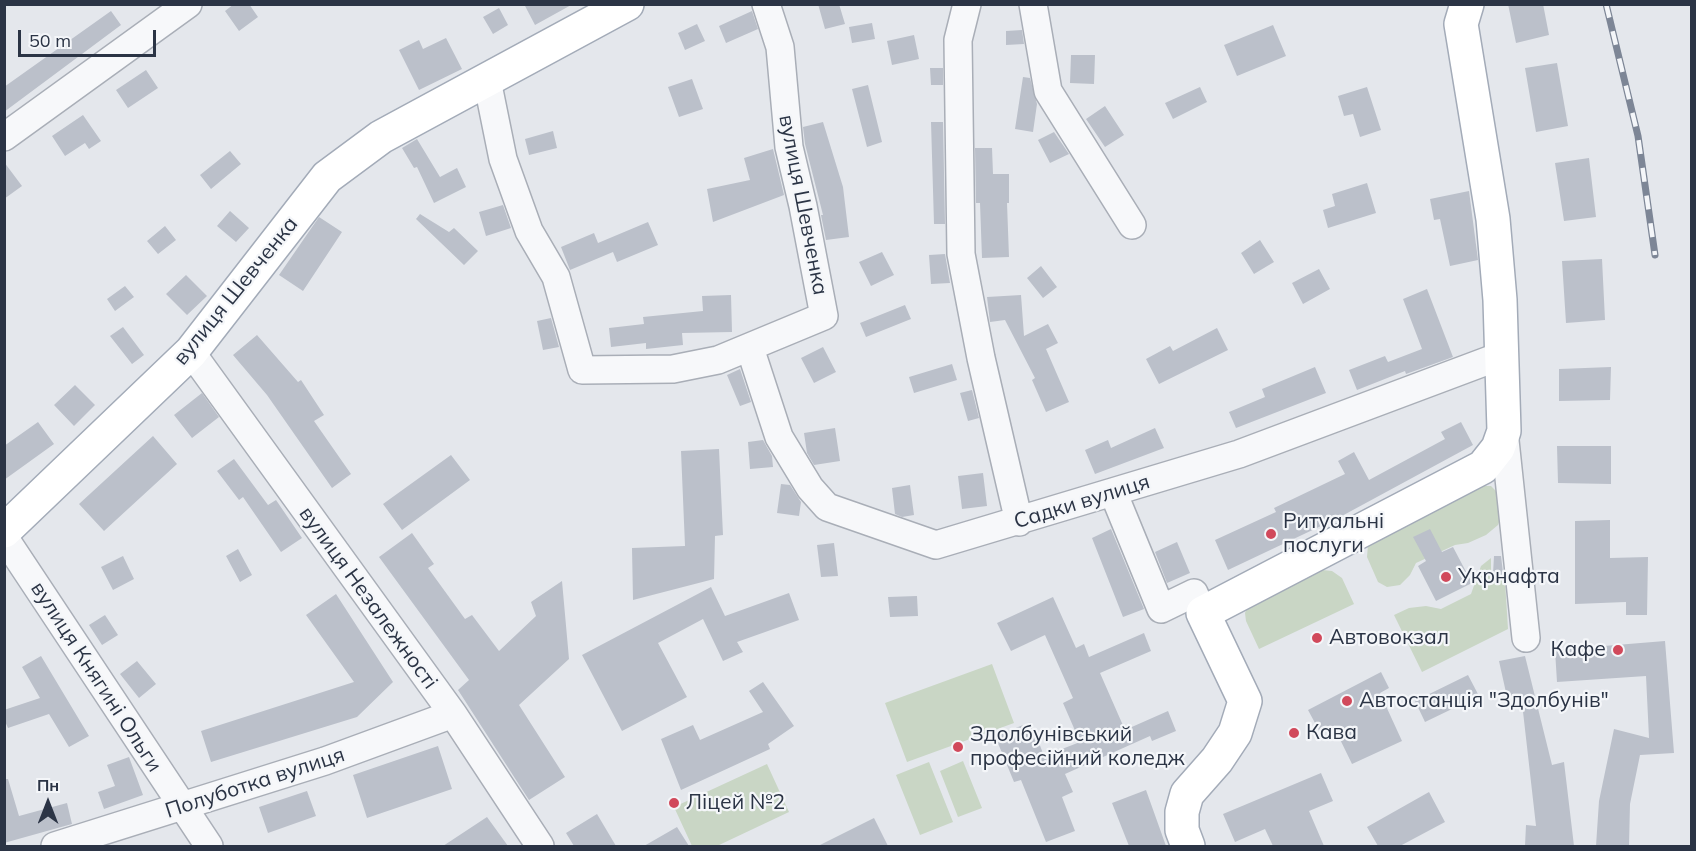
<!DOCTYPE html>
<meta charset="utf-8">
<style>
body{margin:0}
#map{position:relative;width:1696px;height:851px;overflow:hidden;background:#e4e7ec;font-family:Mulish,sans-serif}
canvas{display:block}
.frame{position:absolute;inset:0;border:6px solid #2b3445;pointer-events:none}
.north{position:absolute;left:18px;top:773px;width:60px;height:60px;-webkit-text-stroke:4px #f4f6f9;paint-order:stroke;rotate:0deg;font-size:16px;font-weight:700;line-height:24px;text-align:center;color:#2b3445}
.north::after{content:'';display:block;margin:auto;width:21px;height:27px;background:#2b3445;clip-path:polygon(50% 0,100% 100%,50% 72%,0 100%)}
.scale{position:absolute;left:18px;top:30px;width:138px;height:27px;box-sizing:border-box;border:3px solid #2b3445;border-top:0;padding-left:8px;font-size:18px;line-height:21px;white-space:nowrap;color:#2b3445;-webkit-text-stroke:4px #f4f6f9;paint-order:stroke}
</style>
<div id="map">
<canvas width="1696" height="851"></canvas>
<div class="frame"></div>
<div class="north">Пн</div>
<div class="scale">50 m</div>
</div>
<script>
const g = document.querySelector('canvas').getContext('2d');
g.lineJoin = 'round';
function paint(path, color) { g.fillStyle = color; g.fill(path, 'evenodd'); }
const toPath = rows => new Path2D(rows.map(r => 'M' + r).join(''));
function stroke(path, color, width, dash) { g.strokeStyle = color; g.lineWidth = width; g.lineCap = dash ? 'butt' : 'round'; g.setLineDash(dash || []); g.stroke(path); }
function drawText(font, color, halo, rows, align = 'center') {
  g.font = font + ' Mulish,sans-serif'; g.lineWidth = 4.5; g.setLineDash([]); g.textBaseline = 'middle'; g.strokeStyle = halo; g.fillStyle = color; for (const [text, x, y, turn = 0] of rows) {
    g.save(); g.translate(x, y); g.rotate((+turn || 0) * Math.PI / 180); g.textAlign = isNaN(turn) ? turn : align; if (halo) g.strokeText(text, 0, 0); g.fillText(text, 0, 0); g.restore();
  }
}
paint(toPath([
 [1482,486,1491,486,1497,492,1501,517,1498,525,1486,535,1468,543,1455,545,1416,563,1410,575,1400,585,1387,587,1378,582,1367,557,1368,545],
 [1491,558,1491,573,1505,581,1508,629,1422,672,1394,615,1409,608,1426,606,1441,609,1471,594,1481,566],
 [1322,570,1332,571,1342,578,1354,604,1259,649,1246,621,1245,613,1248,606,1312,573],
 [992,664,1014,723,907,762,885,703],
 [963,761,982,808,958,817,940,771],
 [929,762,953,822,920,835,896,775],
 [767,764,789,812,717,846,692,846,674,807]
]), '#c9d6c5');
paint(toPath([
 [234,4,249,4,258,17,239,31,225,11],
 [524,4,573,4,535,25],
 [818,4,839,4,845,24,825,29],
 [1508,4,1543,4,1549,35,1516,43],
 [499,8,508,25,493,34,483,17],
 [111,11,121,25,4,112,4,87],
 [752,11,758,29,726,43,719,26],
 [872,23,875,39,852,43,849,27],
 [697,24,705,41,685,50,678,33],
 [1273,25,1286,56,1237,76,1224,45],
 [1022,30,1024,44,1006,45,1006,31],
 [914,35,919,59,892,65,887,41],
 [446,38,462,69,419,90,399,50,419,40,423,49],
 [1071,55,1095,55,1094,84,1070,83],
 [1557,63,1568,126,1536,132,1525,68],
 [930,68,943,68,943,85,931,85],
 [146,70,158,88,128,108,116,90],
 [1023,77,1030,78,1037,104,1033,132,1015,129],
 [692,79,703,109,679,117,668,87],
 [868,85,882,142,867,147,852,89],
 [1200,87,1207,102,1173,119,1165,103],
 [1367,87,1381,130,1360,137,1353,114,1344,116,1338,96],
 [1105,106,1124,135,1105,147,1086,119],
 [83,115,101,141,89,149,85,143,65,156,52,136],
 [823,122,843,187,849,237,826,240,821,215,823,215,805,144,803,127],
 [931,122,943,122,945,224,934,224],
 [553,131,557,148,529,155,525,139],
 [1054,132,1069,154,1050,163,1038,140],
 [417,139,440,177,457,168,466,187,434,203,417,167,414,168,402,148],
 [975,148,992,148,993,174,1009,174,1009,203,1007,203,1009,257,982,258,980,203,976,203],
 [773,149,784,195,713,222,707,189,750,180,744,158],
 [230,151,241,164,211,189,200,175],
 [1589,158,1596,217,1564,221,1555,163],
 [4,162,22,186,4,199],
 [1367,183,1376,213,1328,228,1323,210,1335,206,1332,194],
 [1469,191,1478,260,1450,266,1440,219,1434,220,1430,199],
 [503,205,511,228,486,236,479,212],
 [230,211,249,228,236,242,217,226],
 [420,214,449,232,454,228,478,251,464,265,416,219],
 [319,217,342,232,303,291,279,275],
 [648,222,658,245,617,262,613,252,570,270,561,247,594,233,598,243],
 [165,226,176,240,158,254,147,241],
 [1260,240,1274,262,1254,274,1241,253],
 [882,252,894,275,871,286,859,262],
 [945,254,950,283,931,284,929,255],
 [1602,259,1605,320,1566,323,1562,261],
 [1041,266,1057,287,1043,298,1027,278],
 [1319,269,1330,289,1303,304,1292,283],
 [186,275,207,296,187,315,166,294],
 [125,286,134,297,115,311,107,299],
 [1427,289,1453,357,1406,374,1405,371,1357,390,1349,370,1385,356,1388,362,1422,349,1403,299],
 [731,295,732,332,682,333,683,345,646,349,646,343,611,347,609,328,644,324,643,317,703,311,702,296],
 [1021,295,1024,336,1048,324,1058,343,1046,349,1069,402,1046,412,1032,380,1035,378,1005,320,990,322,987,297],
 [905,305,911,319,866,337,860,323],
 [551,318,559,347,543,350,537,321],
 [123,327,144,355,132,364,110,336],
 [1217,328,1228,350,1159,384,1146,359,1170,346,1173,351],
 [257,335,298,382,301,380,324,415,314,421,351,474,332,488,267,395,233,355],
 [823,347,836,372,814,383,801,358],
 [952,364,957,380,914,393,909,377],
 [1315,367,1326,393,1236,428,1229,412,1265,397,1262,389],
 [1611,367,1610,400,1559,401,1559,369],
 [740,369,751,402,740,406,727,375],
 [75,385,95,405,74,426,54,405],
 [972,390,979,418,968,421,960,393],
 [202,393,219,417,192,438,174,415],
 [38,422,54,444,4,480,4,446],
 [1461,422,1473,445,1340,517,1228,570,1215,540,1276,512,1274,508,1345,474,1338,461,1354,452,1369,480,1445,439,1441,432],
 [835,428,840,461,814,465,807,453,804,433],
 [1155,428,1164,448,1095,474,1085,450,1108,440,1111,448],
 [153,436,177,464,104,531,79,504],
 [763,440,772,456,773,467,750,469,748,442],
 [1557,446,1611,446,1611,484,1558,483],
 [719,449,723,535,715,536,714,579,633,600,632,548,685,546,681,451],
 [451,455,470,480,402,530,383,504],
 [234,459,268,505,276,500,302,538,281,552,243,497,239,500,217,471],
 [983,473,987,506,962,509,958,476],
 [781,484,790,485,801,502,799,516,777,513],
 [910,485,914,515,902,517,895,514,892,488],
 [1610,520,1610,558,1648,557,1647,615,1626,615,1626,602,1575,604,1575,521],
 [1111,529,1144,609,1123,617,1092,538],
 [1430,529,1442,552,1453,547,1472,583,1436,601,1418,566,1426,561,1413,537],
 [412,533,434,564,428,568,465,619,472,615,499,651,536,616,531,602,562,581,569,659,519,705,565,777,529,800,458,690,469,680,379,557],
 [1177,542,1190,573,1167,583,1155,552],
 [834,543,838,576,821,577,817,545],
 [238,549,252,575,240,582,226,556],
 [123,556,134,579,113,590,101,567],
 [1494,556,1501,556,1504,581,1493,574],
 [711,587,725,616,789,593,799,620,737,642,743,652,723,661,703,619,658,643,687,697,622,731,582,655],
 [336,594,393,682,357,717,211,762,201,731,354,682,306,615],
 [917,596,918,616,890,617,888,597],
 [1053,597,1076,648,1084,644,1089,657,1144,633,1151,651,1100,673,1125,730,1168,711,1176,731,1152,741,1150,736,1065,774,1073,792,1062,797,1075,831,1046,842,1021,780,1014,782,995,736,1031,722,1044,756,1080,742,1063,703,1073,698,1045,635,1011,651,997,623],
 [105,615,118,635,102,645,89,625],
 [1665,641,1674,753,1640,755,1630,804,1629,846,1596,846,1599,801,1614,729,1649,738,1646,676,1557,682,1555,650],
 [41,656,89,736,69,747,49,714,8,728,4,719,4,710,40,698,22,667],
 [1525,656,1552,765,1564,762,1574,846,1525,846,1526,825,1536,826,1521,694,1507,697,1499,661],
 [137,661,156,684,139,698,120,674],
 [1381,672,1389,688,1380,693,1402,741,1352,764,1334,727,1321,734,1308,710],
 [1468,675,1479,696,1425,722,1415,701],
 [763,682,794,726,768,744,770,749,681,790,661,739,693,725,700,740,763,712,749,691],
 [438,746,452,789,367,818,353,775],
 [129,757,143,795,104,809,98,792,115,786,107,765],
 [1321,773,1333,801,1309,811,1324,846,1273,846,1265,829,1235,842,1223,814],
 [4,779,8,779,19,816,67,803,72,824,4,843],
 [1146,790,1166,846,1129,846,1112,803],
 [307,791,316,816,268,833,259,807],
 [1429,792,1445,822,1400,846,1378,846,1367,827],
 [597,814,616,846,574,846,566,833],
 [487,817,508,846,443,846],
 [874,818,888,846,818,846],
 [677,827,689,846,644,846]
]), '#bbc0ca');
const minor = toPath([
 [967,4,958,40,961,254,981,358,1019,522],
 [1033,4,1048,91,1132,225],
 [487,80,503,159,529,231,556,277,582,370,673,369,718,360,824,316,803,206,789,147,780,47,766,4],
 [4,137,188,4],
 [750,348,779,437,810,488,827,507,936,545,1239,454,1503,355],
 [191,352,453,714,540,846],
 [1504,431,1526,638],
 [1113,492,1161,609,1194,593,1203,613],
 [4,537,209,846],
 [55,846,325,761,453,714]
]);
const major = toPath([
 [4,531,191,352,327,177,381,137,627,4],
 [1188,846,1182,830,1182,812,1187,794,1217,760,1235,733,1245,701,1203,613,1483,467,1498,448,1504,431,1500,300,1493,219,1461,24,1467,4]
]);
stroke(minor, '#a9aeb7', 30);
stroke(major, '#a3abb8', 36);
stroke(minor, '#f7f8fa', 27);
stroke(major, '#fff', 33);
const rail = toPath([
 [1606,4,1638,136,1655,255]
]);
stroke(rail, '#7d8696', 7);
stroke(rail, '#f4f6f9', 4.5, [14]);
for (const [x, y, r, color] of [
 [1271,534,6,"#d1495b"],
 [1446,577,6,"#d1495b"],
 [1317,638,6,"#d1495b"],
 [1618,650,6,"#d1495b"],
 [1347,701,6,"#d1495b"],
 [1294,733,6,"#d1495b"],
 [958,747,6,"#d1495b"],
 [674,803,6,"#d1495b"]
]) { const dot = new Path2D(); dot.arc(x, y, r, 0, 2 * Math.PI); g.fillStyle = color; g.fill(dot); stroke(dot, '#f4f6f9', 2); }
drawText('21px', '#2b3445', '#f4f6f9', [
 ["вулиця Шевченка",803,205,79],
 ["вулиця Шевченка",236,291,-51],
 ["Садки вулиця",1082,502,-17],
 ["вулиця Незалежності",368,598,54],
 ["вулиця Княгині Ольги",96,677,57],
 ["Полуботка вулиця",255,783,-18]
]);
drawText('21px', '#2b3445', '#f4f6f9', [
 ["Ритуальнi",1283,522],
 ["послуги",1283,546],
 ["Укрнафта",1458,577],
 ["Автовокзал",1329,638],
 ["Кафе",1606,650,"right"],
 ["Автостанція \"Здолбунів\"",1359,701],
 ["Кава",1306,733],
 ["Здолбунівський",970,735],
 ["професійний коледж",970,759],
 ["Ліцей №2",686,803]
], 'left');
</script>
